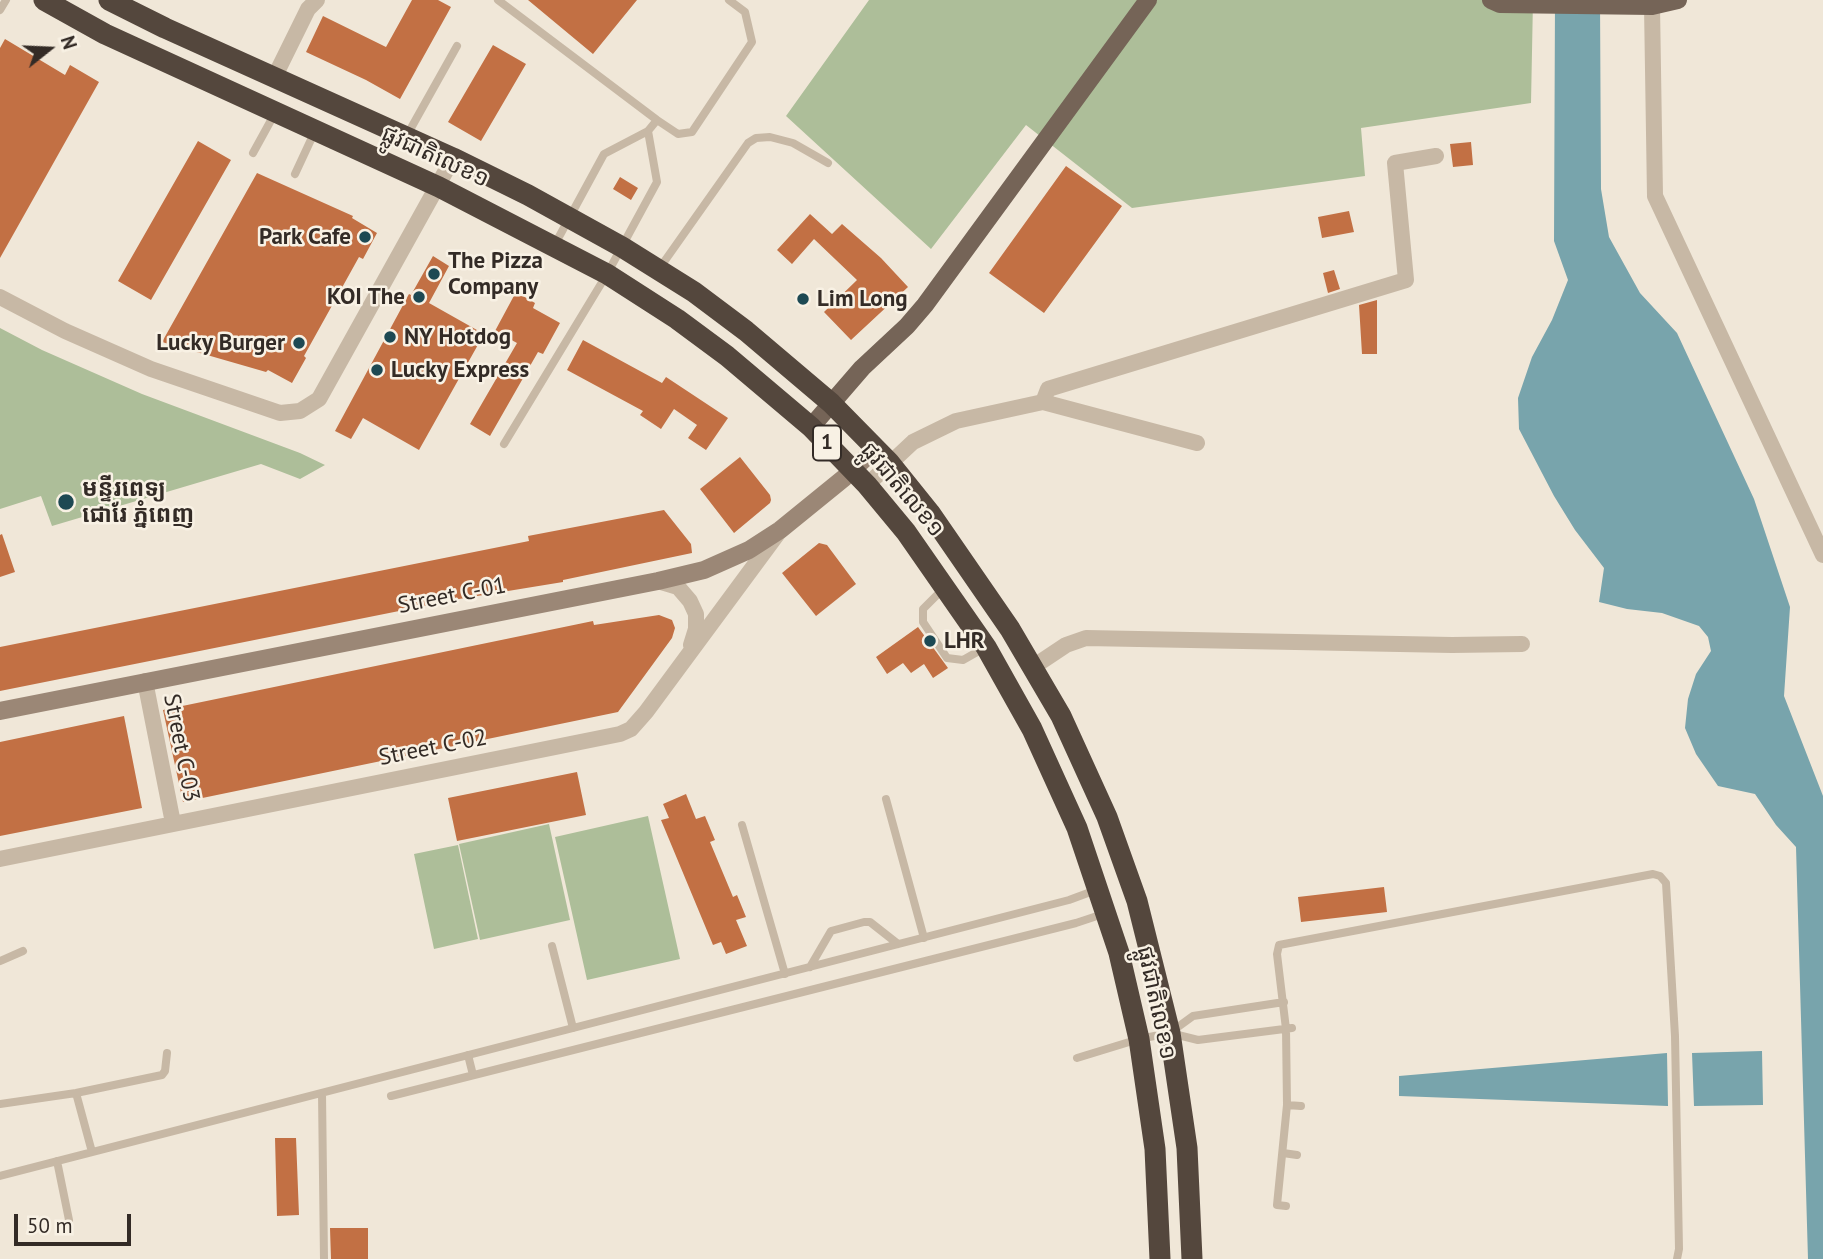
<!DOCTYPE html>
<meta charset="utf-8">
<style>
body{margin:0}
#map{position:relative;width:1823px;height:1259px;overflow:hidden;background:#f0e7d8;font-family:"PT Sans",sans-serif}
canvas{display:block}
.north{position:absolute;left:14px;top:14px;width:70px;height:70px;-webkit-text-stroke:5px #f8f1e4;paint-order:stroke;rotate:72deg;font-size:19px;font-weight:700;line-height:28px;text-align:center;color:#332b26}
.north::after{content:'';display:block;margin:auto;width:24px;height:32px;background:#332b26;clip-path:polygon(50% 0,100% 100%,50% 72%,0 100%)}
.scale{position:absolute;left:14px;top:1214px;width:117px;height:32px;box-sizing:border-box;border:4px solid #332b26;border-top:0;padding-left:9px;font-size:21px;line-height:24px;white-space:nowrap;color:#332b26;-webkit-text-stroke:5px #f8f1e4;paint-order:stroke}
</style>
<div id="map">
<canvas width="1823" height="1259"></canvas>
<div class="north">N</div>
<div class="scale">50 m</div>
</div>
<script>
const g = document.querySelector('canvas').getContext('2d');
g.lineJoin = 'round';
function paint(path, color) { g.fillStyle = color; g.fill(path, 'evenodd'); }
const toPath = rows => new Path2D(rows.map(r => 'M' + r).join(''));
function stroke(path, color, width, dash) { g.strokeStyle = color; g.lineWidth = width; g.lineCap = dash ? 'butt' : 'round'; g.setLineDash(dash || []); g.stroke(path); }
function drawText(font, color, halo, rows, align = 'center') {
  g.font = font + ' "PT Sans","Noto Sans Khmer",sans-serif'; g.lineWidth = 5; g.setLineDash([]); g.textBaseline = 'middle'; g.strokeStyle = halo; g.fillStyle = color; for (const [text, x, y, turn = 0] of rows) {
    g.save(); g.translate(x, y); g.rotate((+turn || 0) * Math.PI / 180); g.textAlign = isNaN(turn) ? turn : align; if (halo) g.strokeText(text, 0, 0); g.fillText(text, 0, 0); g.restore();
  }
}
paint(toPath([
 [869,0,1533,0,1531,103,1361,128,1365,176,1132,208,1026,125,931,249,786,116],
 [0,328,42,350,142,394,300,453,325,465,300,479,261,464,52,526,41,496,0,509],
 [648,816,680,959,587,980,555,837],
 [549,824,570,920,480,940,459,844],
 [458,845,478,939,434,949,414,854]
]), '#adbe99');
paint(toPath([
 [1555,0,1600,0,1601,189,1609,237,1640,293,1677,333,1754,499,1790,607,1784,696,1823,796,1823,1259,1808,1259,1796,847,1776,825,1755,794,1718,786,1696,754,1685,728,1688,699,1696,674,1711,651,1708,637,1699,626,1662,613,1627,609,1599,602,1604,568,1575,530,1554,496,1519,429,1518,398,1532,357,1552,320,1568,280,1554,241],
 [1762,1051,1763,1105,1694,1106,1692,1053],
 [1667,1053,1668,1106,1399,1096,1399,1076]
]), '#78a4ac');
paint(toPath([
 [412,0,438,0,451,7,400,99,366,80,306,52,323,16,386,47],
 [528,0,637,0,593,54],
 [5,39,65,75,70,65,99,82,0,258,0,48],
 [493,45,526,64,481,141,448,122],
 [198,141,231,160,151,300,118,281],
 [1471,142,1473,165,1453,167,1450,144],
 [1066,166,1122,206,1044,313,989,273],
 [257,173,353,216,352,218,377,233,363,259,359,257,304,356,306,358,292,383,268,370,266,372,162,342],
 [620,177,638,188,631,200,613,189],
 [1349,211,1354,232,1322,238,1318,217],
 [810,214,832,234,842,224,881,258,908,287,851,340,824,312,857,280,814,239,792,264,777,250],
 [433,256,449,266,429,303,484,334,419,450,363,418,351,439,335,431,409,294,411,295],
 [1334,270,1340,289,1328,293,1323,273],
 [516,292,535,303,533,308,560,323,543,354,538,352,490,436,470,424,517,343,495,331],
 [1377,300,1377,354,1362,354,1359,305],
 [583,340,662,383,666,377,728,418,706,450,688,438,697,425,674,409,661,429,640,415,643,411,567,370],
 [740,457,770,495,771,500,770,503,734,533,700,489],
 [664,510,691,544,692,553,563,580,563,582,459,599,0,691,0,647,529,541,528,536],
 [2,534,15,572,0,577,0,535],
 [819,543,827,545,856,584,816,616,782,573],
 [659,615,672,620,675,628,672,638,618,712,183,802,163,710,593,621,594,625],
 [918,627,948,668,933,678,924,664,911,673,903,663,887,674,876,657],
 [124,716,142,808,0,836,0,742],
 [577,772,586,815,457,841,448,798],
 [686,794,696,819,705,816,715,840,710,842,733,897,737,895,746,917,736,920,747,946,726,954,721,942,713,945,661,820,669,818,663,804],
 [1384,887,1387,912,1301,922,1298,897],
 [275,1138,296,1138,299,1215,277,1216],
 [330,1228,368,1228,368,1259,331,1259]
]), '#c27044');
stroke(toPath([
 [498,0,657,120,678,134,692,132,752,42,745,12,729,0],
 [0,10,6,0],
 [406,137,457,46],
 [253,153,275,113],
 [295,174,315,131],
 [554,246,604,154,648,131,657,120],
 [659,269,748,143,756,138,770,137,793,143,828,163],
 [504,444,607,274,657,182,648,131],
 [943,589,923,609,923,622,947,658,963,660,986,647],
 [886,799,924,938],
 [742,825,785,974],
 [552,946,573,1028],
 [0,961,23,951],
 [810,967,831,931,864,922,870,922,898,944],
 [1171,1032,1193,1016,1284,1002],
 [468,1055,473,1075],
 [1077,1058,1139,1039,1170,1033,1198,1040,1292,1028],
 [76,1093,92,1152],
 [322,1093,324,1259],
 [391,1096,1076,923,1103,914],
 [0,1104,76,1093,162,1075,165,1071,167,1053],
 [1287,1105,1301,1106],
 [1283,1153,1297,1155],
 [57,1161,69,1220],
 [0,1176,1069,900,1096,890],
 [1286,1206,1277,1205,1287,1105,1286,1029,1277,954,1279,945,1653,874,1660,876,1666,883,1675,1036,1679,1249,1677,1259]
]), '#c7b8a5', 8);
stroke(toPath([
 [1652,6,1655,196,1823,555],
 [274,78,308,9,317,0],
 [0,297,65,331,151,369,280,413,300,411,319,399,453,158],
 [1043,402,1048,389,1406,280,1395,163,1436,156],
 [867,485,913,442,956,421,1043,402,1197,443],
 [658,581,678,587,690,601,696,614,696,629,691,645],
 [1033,667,1066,645,1086,638,1452,645,1522,644],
 [145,681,173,823],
 [0,859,620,734,631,729,646,712,779,532]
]), '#c7b8a5', 16);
stroke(toPath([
 [0,711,658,581,704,570,749,550,780,530,844,478,876,448]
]), '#9b8776', 18);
stroke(toPath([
 [1491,0,1500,4,1652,6,1678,0],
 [811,427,862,368,907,326,925,305,1148,0]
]), '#756457', 18);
stroke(toPath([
 [44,0,105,34,439,187,607,274,677,319,727,356,811,427,867,485,906,532,986,647,1032,729,1077,828,1119,953,1139,1039,1155,1149,1160,1259],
 [109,0,165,28,453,158,528,195,622,247,694,292,746,331,831,403,889,462,930,513,1010,629,1061,716,1107,817,1137,901,1170,1033,1187,1148,1192,1259]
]), '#54473d', 21);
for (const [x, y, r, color] of [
 [365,237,7,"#1d4953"],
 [434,274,7,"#1d4953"],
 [419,297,7,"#1d4953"],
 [803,299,7,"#1d4953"],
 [390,337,7,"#1d4953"],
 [299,343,7,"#1d4953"],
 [377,370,7,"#1d4953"],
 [66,502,9,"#1d4953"],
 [930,641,7,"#1d4953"]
]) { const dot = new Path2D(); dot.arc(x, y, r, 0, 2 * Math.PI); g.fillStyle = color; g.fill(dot); stroke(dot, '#f8f1e4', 2.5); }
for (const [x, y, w] of [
 [827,443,28]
]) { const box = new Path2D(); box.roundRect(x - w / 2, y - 17.5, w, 35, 5); g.fillStyle = '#f8f1e4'; g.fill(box); stroke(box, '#332b26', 2); }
drawText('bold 21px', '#332b26', null, [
 ["1",827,443]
]);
drawText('23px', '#332b26', '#f8f1e4', [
 ["ផ្លូវជាតិលេខ១",435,157,25],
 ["ផ្លូវជាតិលេខ១",902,490,50],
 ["Street C-01",452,596,-11],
 ["Street C-03",181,748,79],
 ["Street C-02",433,748,-11],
 ["ផ្លូវជាតិលេខ១",1156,1003,78]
]);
drawText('bold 23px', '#332b26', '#f8f1e4', [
 ["Park Cafe",351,237,"right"],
 ["The Pizza",448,261],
 ["Company",448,287],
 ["KOI The",405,297,"right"],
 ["Lim Long",817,299],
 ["NY Hotdog",404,337],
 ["Lucky Burger",285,343,"right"],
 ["Lucky Express",391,370],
 ["មន្ទីរពេទ្យ",82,489],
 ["ជោរែ ភ្នំពេញ",82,515],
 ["LHR",944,641]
], 'left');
</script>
